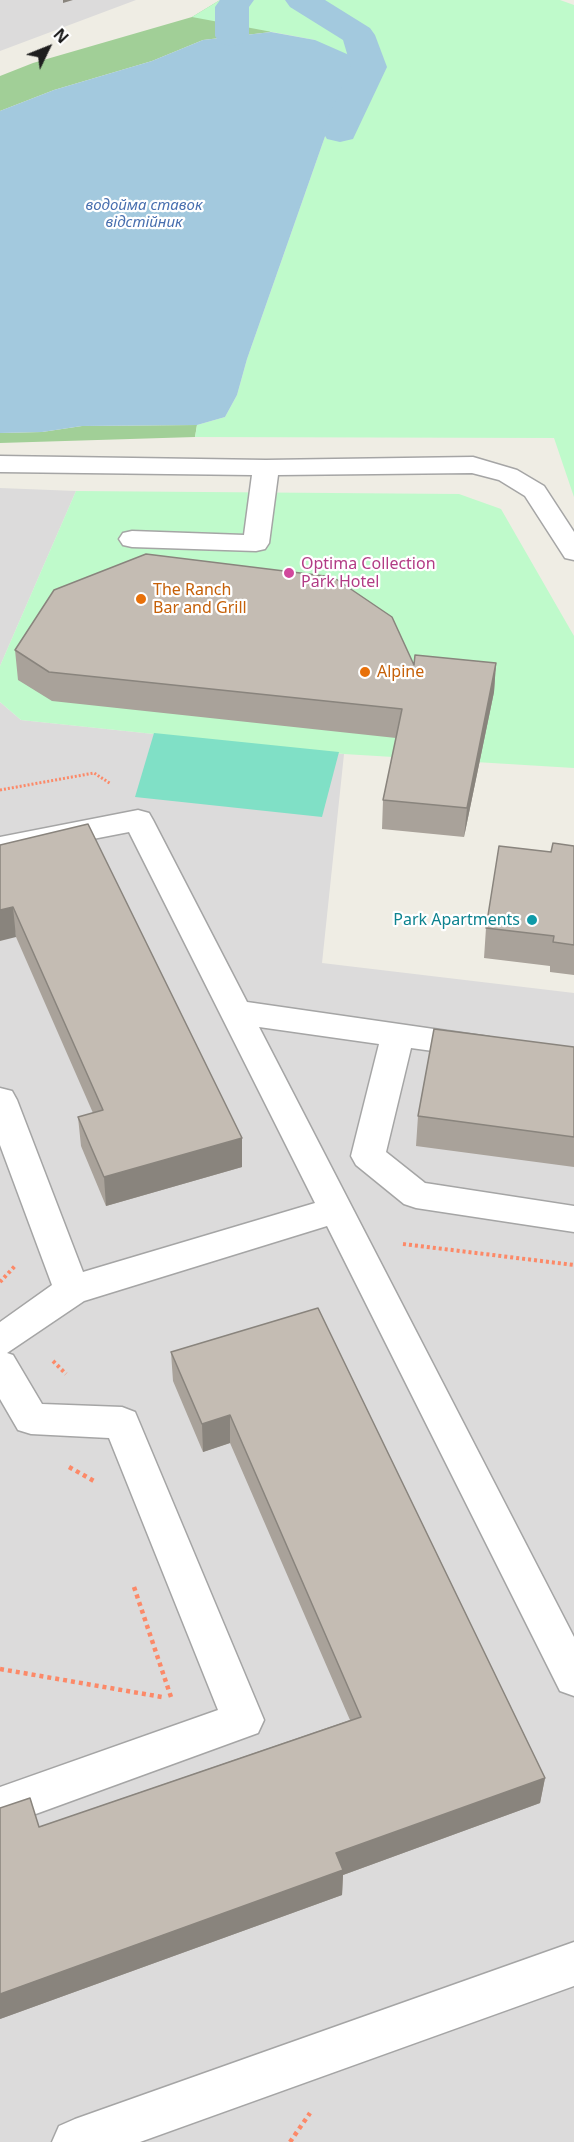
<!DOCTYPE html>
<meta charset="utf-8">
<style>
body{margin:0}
#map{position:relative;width:574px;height:2142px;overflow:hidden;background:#efede4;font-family:"Noto Sans",sans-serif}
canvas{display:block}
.north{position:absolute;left:18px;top:18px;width:60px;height:60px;-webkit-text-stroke:4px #fff;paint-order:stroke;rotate:47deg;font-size:16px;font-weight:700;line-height:24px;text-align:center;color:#1e1e1e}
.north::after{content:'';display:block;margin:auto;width:21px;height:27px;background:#1e1e1e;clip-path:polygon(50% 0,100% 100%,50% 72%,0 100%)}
</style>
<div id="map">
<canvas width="574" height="2142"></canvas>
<div class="north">N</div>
</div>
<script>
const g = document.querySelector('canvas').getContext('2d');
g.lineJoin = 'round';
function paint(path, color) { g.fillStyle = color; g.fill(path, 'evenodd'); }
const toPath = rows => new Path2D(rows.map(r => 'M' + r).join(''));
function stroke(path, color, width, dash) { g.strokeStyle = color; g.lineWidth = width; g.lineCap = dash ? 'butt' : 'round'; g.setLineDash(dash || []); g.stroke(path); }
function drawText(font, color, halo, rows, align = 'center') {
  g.font = font + ' "Noto Sans",sans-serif'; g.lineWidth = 4.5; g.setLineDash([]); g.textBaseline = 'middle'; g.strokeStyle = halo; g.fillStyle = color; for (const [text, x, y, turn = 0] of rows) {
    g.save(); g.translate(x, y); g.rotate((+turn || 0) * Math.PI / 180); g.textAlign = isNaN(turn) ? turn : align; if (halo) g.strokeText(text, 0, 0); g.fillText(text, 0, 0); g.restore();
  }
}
paint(toPath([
 [0,0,136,0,0,51],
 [0,488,76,491,0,666],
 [0,702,21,720,344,754,322,963,574,993,574,2142,0,2142]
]), '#dcdbdb');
paint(toPath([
 [220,0,271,32,203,40,152,61,54,90,0,111,0,76,33,63,192,17],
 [197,425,195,437,0,443,0,433,42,432,82,426]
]), '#a1cf97');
paint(toPath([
 [220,0,560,0,574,5,574,497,554,438,195,437,197,425,225,417,237,395,247,359,335,108,350,88,315,40,192,17],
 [76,491,459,494,501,509,574,636,574,768,344,754,21,720,0,702,0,666]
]), '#bffacb');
paint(toPath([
 [154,733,339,752,322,817,135,797]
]), '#80e0c6');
paint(toPath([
 [271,32,315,40,356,58,359,71,335,108,247,359,237,395,225,417,197,425,82,426,42,432,0,433,0,111,54,90,152,61,203,40]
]), '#a3c9de');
paint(toPath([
 [220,0,254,0,249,7,249,36,244,43,232,46,220,43,215,36,215,7,220,0],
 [285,0,325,0,370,28,375,35,387,67,353,139,340,142,327,139,322,131,351,67,343,40,290,7,285,0]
]), '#a3c9de');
const minor = toPath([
 [0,456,266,460,473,457,517,470,544,486,574,532,574,560,565,558,525,496,499,480,472,473,278,475,269,543,265,549,256,551,132,547,123,545,119,539,123,533,132,531,244,535,252,475,0,472,0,456],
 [138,810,149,813,153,820,247,1002,489,1037,493,1045,489,1053,477,1057,411,1048,386,1152,425,1183,574,1206,574,1232,416,1208,404,1204,356,1165,351,1156,379,1044,259,1027,574,1637,574,1696,560,1691,327,1226,84,1301,7,1353,13,1355,42,1404,122,1407,135,1412,264,1720,258,1733,0,1827,0,1787,218,1710,109,1438,31,1434,18,1430,0,1399,0,1322,52,1285,0,1145,0,1088,12,1091,17,1100,83,1272,315,1203,129,832,0,857,0,837,138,810],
 [574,1942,574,1986,140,2142,52,2142,59,2126,75,2119,574,1942]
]);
stroke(minor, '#a5a5a5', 3);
stroke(toPath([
 [0,790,94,773,111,784]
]), '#fc8968', 3, [2, 2]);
stroke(toPath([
 [403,1244,574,1265],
 [0,1282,15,1266],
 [53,1361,66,1374]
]), '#fc8968', 4, [3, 3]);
stroke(toPath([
 [69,1467,94,1481],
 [134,1587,171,1697],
 [0,1669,162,1697],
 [290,2142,310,2113]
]), '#fc8968', 4.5, [4, 4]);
paint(minor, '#fff');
paint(toPath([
 [15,650,414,665,496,663,494,692,464,837,382,829,383,800,396,738,52,701,18,680],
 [0,845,242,1167,106,1206,81,1146,78,1117,93,1113,16,937],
 [574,846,574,975,550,972,550,966,484,958,486,928,551,852],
 [574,1047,574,1167,416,1146,418,1116],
 [318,1308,545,1778,540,1803,343,1875,342,1895,0,2019,0,1808,39,1827,350,1720,230,1443,203,1452,173,1381,171,1352]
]), '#a9a29a');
paint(toPath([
 [63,0,73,0,63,3],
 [496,663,494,692,464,837,467,808],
 [13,907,16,937,0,941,0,910],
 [242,1138,242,1167,106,1206,104,1177],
 [230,1415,230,1443,203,1452,202,1424],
 [545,1778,540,1803,343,1875,342,1895,0,2019,0,1994,336,1853]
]), '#89847d');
const building = toPath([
 [146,554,333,577,392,617,414,665,415,655,496,663,467,808,383,800,402,709,49,672,15,650,54,590,146,554],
 [88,824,242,1138,104,1177,78,1117,103,1110,13,907,0,910,0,845,88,824],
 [553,843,574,846,574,945,553,942,554,936,486,928,499,846,551,852,553,843],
 [434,1029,574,1047,574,1137,418,1116,434,1029],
 [318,1308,545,1778,336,1853,343,1870,0,1994,0,1808,30,1798,39,1827,361,1717,230,1415,202,1424,171,1352,318,1308]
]);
paint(building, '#c4bcb3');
stroke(building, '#89847d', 1.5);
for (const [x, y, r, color] of [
 [289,573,6,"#d1479c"],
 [141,599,6,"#e8710a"],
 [365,672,6,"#e8710a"],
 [532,920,6,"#0f9aa8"]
]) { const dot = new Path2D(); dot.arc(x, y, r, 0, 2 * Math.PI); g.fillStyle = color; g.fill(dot); stroke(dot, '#fff', 2); }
drawText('italic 15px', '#486faf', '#fff', [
 ["водойма ставок",144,206],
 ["відстійник",144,223]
]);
drawText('16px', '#b23c85', '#fff', [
 ["Optima Collection",301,564],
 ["Park Hotel",301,582]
], 'left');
drawText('16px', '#c56008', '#fff', [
 ["The Ranch",153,590],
 ["Bar and Grill",153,608],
 ["Alpine",377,672]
], 'left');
drawText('16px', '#0d838f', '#fff', [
 ["Park Apartments",520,920]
], 'right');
</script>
